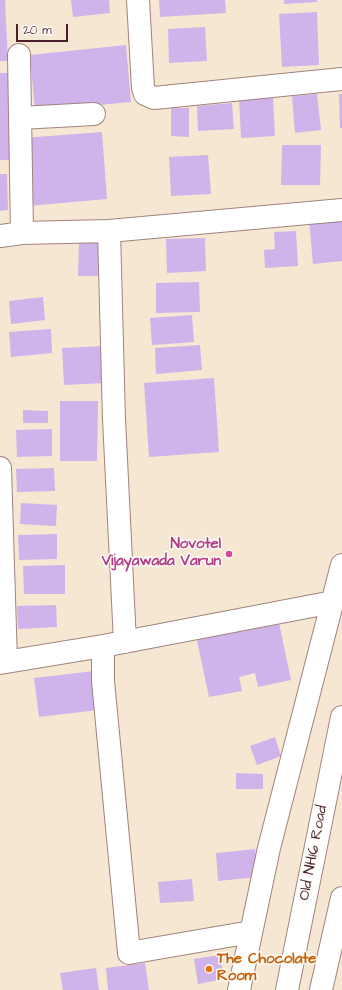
<!DOCTYPE html>
<style>
body{margin:0}
#map{position:relative;width:342px;height:990px;overflow:hidden;background:#f6e7d2;font-family:"Architects Daughter",sans-serif}
canvas{display:block}
.scale{position:absolute;left:16px;top:24px;width:52px;height:18px;box-sizing:border-box;border:2px solid #4a1f2b;border-top:0;padding-left:5px;font-size:12px;line-height:14px;white-space:nowrap;color:#4a1f2b;-webkit-text-stroke:3px #fdfcf7;paint-order:stroke}
</style>
<div id="map">
<canvas width="342" height="990"></canvas>
<div class="scale">20 m</div>
</div>
<script>
const g = document.querySelector('canvas').getContext('2d');
g.lineJoin = 'round';
function paint(path, color) { g.fillStyle = color; g.fill(path, 'evenodd'); }
const toPath = rows => new Path2D(rows.map(r => 'M' + r).join(''));
function stroke(path, color, width, dash) { g.strokeStyle = color; g.lineWidth = width; g.lineCap = dash ? 'butt' : 'round'; g.setLineDash(dash || []); g.stroke(path); }
function drawText(font, color, halo, rows, align = 'center') {
  g.font = font + ' "Architects Daughter",sans-serif'; g.lineWidth = 3; g.setLineDash([]); g.textBaseline = 'middle'; g.strokeStyle = halo; g.fillStyle = color; for (const [text, x, y, turn = 0] of rows) {
    g.save(); g.translate(x, y); g.rotate((+turn || 0) * Math.PI / 180); g.textAlign = isNaN(turn) ? turn : align; if (halo) g.strokeText(text, 0, 0); g.fillText(text, 0, 0); g.restore();
  }
}
paint(toPath([
 [0,0,5,0,8,61,0,61],
 [71,0,109,0,110,13,73,17],
 [159,0,225,0,226,13,160,17],
 [284,0,317,0,317,2,284,4],
 [317,12,319,65,282,67,279,14],
 [205,27,207,61,169,63,168,29],
 [126,45,131,102,35,111,30,55],
 [0,73,11,73,12,160,0,160],
 [317,94,321,130,295,133,292,96],
 [339,94,342,94,342,128,340,128],
 [273,96,275,136,241,138,239,98],
 [232,103,234,129,198,131,197,106],
 [171,108,189,108,189,137,171,136],
 [102,132,107,199,28,206,23,138],
 [282,145,321,145,320,185,281,185],
 [208,155,211,194,171,196,169,157],
 [0,174,7,174,8,210,0,211],
 [342,218,342,261,313,264,309,220],
 [296,231,298,266,265,268,264,250,275,249,274,232],
 [205,238,206,271,167,273,166,239],
 [79,240,100,241,99,276,78,276],
 [199,282,200,312,156,313,156,283],
 [43,297,45,320,11,324,9,301],
 [192,315,194,342,152,345,150,318],
 [51,329,52,353,11,357,9,332],
 [200,345,202,370,156,374,155,348],
 [103,346,105,383,64,385,62,348],
 [214,378,219,452,149,457,144,383],
 [60,401,98,401,97,461,60,461],
 [23,410,48,411,48,423,23,423],
 [52,429,52,456,17,457,16,430],
 [54,468,55,491,17,492,16,469],
 [21,503,57,505,56,526,20,524],
 [57,534,57,559,19,560,18,535],
 [65,565,65,594,24,594,23,566],
 [56,605,57,627,18,629,17,606],
 [278,618,291,680,258,687,255,673,239,677,242,691,209,697,196,636],
 [94,671,98,710,39,717,34,678],
 [275,737,281,756,257,765,250,746],
 [236,773,263,774,263,789,236,789],
 [255,849,258,877,218,881,216,853],
 [192,879,194,901,160,903,158,882],
 [220,955,224,979,198,984,194,959],
 [145,963,149,990,108,990,106,968],
 [96,968,99,990,63,990,60,973]
]), '#d0b3eb');
const minor = toPath([
 [138,0,143,88,145,94,154,98,342,79],
 [19,55,22,233],
 [20,118,94,114],
 [109,231,114,419,125,642],
 [0,236,22,233,109,231,342,210],
 [0,468,6,662],
 [103,646,103,681,129,953,251,932],
 [0,663,103,646,333,602],
 [239,990,269,848,342,565]
]);
const major = toPath([
 [287,990,342,717],
 [321,990,342,898]
]);
stroke(minor, '#a0837e', 24);
stroke(major, '#a0837e', 24);
stroke(minor, '#fff', 22);
stroke(major, '#fff', 22);
for (const [x, y, r, color] of [
 [229,554,4,"#d1479c"],
 [209,969,4,"#e8710a"]
]) { const dot = new Path2D(); dot.arc(x, y, r, 0, 2 * Math.PI); g.fillStyle = color; g.fill(dot); stroke(dot, '#fdfcf7', 1.5); }
drawText('bold 15px', '#b23c85', '#fdfcf7', [
 ["Novotel",221,545],
 ["Vijayawada Varun",221,562]
], 'right');
drawText('15px', '#4a1f2b', '#fdfcf7', [
 ["Old NH16 Road",314,853,-79]
]);
drawText('bold 15px', '#c56008', '#fdfcf7', [
 ["The Chocolate",217,960],
 ["Room",217,977]
], 'left');
</script>
